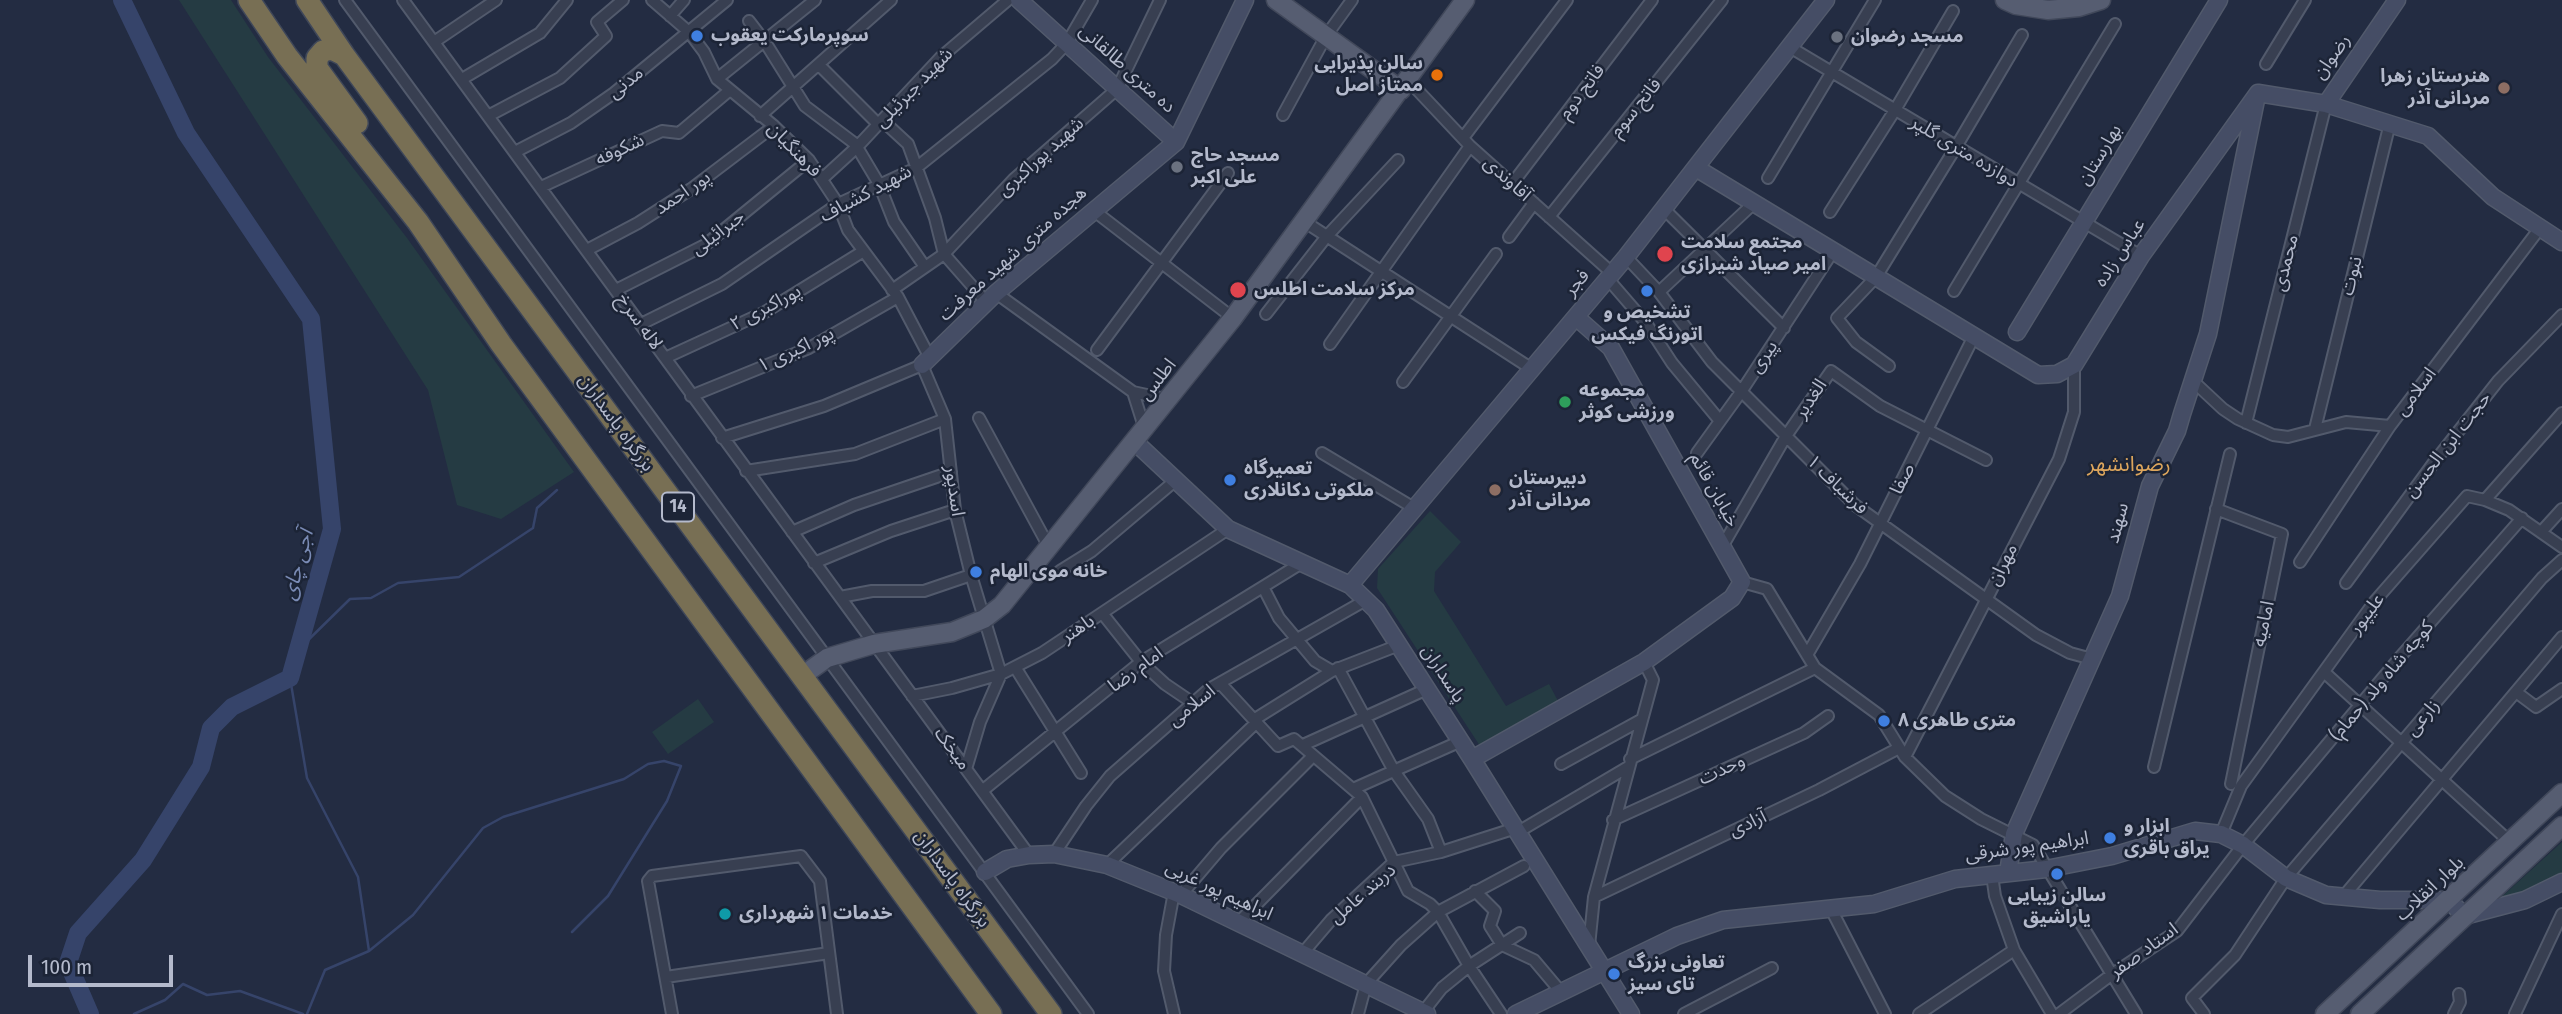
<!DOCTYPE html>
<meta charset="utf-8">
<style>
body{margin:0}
#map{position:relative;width:2562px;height:1014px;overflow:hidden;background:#232c42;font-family:"Fira Sans Condensed",sans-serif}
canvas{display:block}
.scale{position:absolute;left:28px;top:955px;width:145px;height:32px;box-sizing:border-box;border:4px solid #b4bacc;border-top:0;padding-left:9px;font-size:21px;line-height:24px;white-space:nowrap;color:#b4bacc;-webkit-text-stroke:5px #1c2436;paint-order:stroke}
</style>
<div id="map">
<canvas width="2562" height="1014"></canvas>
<div class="scale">100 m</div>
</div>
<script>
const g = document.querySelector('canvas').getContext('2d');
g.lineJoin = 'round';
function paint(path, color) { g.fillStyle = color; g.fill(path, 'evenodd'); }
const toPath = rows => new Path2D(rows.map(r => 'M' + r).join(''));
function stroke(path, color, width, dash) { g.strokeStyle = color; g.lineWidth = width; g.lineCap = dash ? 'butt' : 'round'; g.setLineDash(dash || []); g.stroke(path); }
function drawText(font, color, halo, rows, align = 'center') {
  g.font = font + ' "Fira Sans Condensed","Noto Sans Arabic",sans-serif'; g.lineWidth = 5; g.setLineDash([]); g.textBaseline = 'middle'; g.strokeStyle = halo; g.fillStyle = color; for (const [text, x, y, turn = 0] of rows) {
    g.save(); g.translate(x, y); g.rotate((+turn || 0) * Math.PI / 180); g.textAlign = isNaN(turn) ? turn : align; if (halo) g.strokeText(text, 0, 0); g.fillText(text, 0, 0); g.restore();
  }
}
paint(toPath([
 [179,0,231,0,268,57,407,238,574,472,501,519,457,505,428,390],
 [1430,511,1461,542,1435,572,1434,591,1506,706,1549,684,1558,701,1480,746,1377,588,1378,569],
 [698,699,714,722,668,754,652,732],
 [2562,842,2562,874,2523,896,2497,901]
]), '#253b43');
stroke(toPath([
 [299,649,350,599,371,598,398,583,459,577,533,528,537,508,557,490],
 [290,678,307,778,358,877,369,951,325,970,307,1014],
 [369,951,413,915,483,828,503,817,624,779,648,764,664,761,681,766,667,801,608,896,572,932],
 [134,1014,165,1000,183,984,207,995,240,991,303,1014]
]), '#36446a', 2.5);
stroke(toPath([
 [90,1014,68,963,78,933,143,860,201,767,211,728,232,707,290,678,332,529,311,319,186,133,122,0]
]), '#36446a', 18);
const street = toPath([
 [345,0,1088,1014],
 [403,0,1029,855],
 [652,0,689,32,704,52,717,79,774,126,809,160,838,204,848,230,898,297,930,358],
 [670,16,684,0],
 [749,21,765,42,805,106,858,146],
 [434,42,496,0],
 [1788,46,2141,256],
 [2266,64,2305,0],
 [819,65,878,124],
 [462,79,540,33,567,0],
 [717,79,815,0],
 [1408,80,1470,146,1612,273],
 [1283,115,1326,36,1352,0],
 [488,116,560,78,606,36,597,22,623,0],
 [760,116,891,0],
 [882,120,908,144,935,218,944,254,987,303],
 [1463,138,1567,0],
 [857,147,879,184,894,222,925,267],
 [515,152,571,123,614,93,727,0],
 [1768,178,1875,0],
 [822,179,858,146,941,57,1008,0],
 [1512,184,1652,0],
 [541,187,662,131,679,133,730,90],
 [1664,209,1784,328],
 [1093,210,1233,318],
 [1830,212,1895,110,1953,11],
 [1549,217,1722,0],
 [1305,222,1532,369],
 [1509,237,1534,203],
 [587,250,638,223,691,189,774,126],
 [1626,257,1659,292,1712,362,1855,505,2036,635,2070,653,2092,659],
 [1608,279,1646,323,1672,363,1720,421],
 [616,290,705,245,809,160],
 [892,290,944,254,1014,179,1117,89,1160,0],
 [1954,291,2115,24],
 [1659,292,1754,203],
 [996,293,1133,392],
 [1266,314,1327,236,1398,160],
 [641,324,722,284,838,204,916,168,1052,59,1067,43,1092,0],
 [1330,344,1470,146],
 [1097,350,1228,173],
 [665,358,765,312,862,252],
 [1889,366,1856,342,1837,318,1876,277,1956,147,2022,35],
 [2193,381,2223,409,2238,419,2273,435,2288,437,2346,422,2390,426],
 [1403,382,1496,254],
 [691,396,809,348,898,297],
 [979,418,1049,547],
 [2246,423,2326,104],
 [2315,429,2390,123],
 [1145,430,1133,392,1170,400],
 [722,438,824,406,922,365,945,419,955,510,971,575,1001,674,980,722,966,769],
 [1322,453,1414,508],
 [1697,453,1741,392,1828,259],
 [746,471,855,454,945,419],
 [2485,500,2562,413],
 [2216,509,2282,534,2231,784],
 [2542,531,2562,509],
 [792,532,854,505,951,472],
 [1722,547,1786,436,1831,371,1880,406,1986,460],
 [2300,562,2390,426,2540,228],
 [814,563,891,531,955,510],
 [1060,571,1092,551,1176,480],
 [1742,582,1767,589,1815,668,1879,715,1905,757,1945,796,1981,819,2033,845,2136,1014],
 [2346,583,2435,461,2498,381,2562,315],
 [1263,587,1279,618,1315,661,1332,671],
 [840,597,872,591,924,591,971,575],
 [1102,613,1141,662,1165,684,1193,703],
 [1807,655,1860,564,1973,338],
 [1015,667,1081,773],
 [1338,668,1394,771,1428,819,1441,852],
 [2324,672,2510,842],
 [1220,683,1278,746,1294,739,1362,797,1408,891,1430,904,1438,912,1469,966,1501,1014],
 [2516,692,2536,707,2562,689],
 [912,696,952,688,1001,674,1042,653,1228,529],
 [1255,719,1332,671,1399,645],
 [1303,745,1427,689],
 [1905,757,2059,459,2074,412,2074,365],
 [1630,759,1815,668],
 [1561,764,1641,720],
 [2154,767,2230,454],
 [1353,789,1461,741],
 [982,791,1141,662,1300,564],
 [1613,820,1804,733,1828,716],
 [1518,832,1628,767],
 [2221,834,2241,786,2375,601,2467,496,2485,500,2509,510,2562,547],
 [1054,854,1086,806,1110,776,1209,689,1366,600],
 [1107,865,1257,722],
 [1992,875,1995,896,2014,950,2052,1014],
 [1475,891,1495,911,1490,926,1502,945,1534,960,1561,992],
 [1174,892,1166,935,1164,971,1174,1014],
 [1181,895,1221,848,1313,756],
 [1594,897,1819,790,1899,748],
 [2343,897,2562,637],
 [1831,909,1885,1014],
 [1238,923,1362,797],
 [1589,946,1594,897,1653,680,1644,662],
 [1302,954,1331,920,1394,862,1441,852,1516,828],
 [666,977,829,953],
 [1423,1012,1442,988,1469,966,1520,933],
 [672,1014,648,881,652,876,801,856,820,881,837,1014],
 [1358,1014,1366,984,1401,945,1438,912,1524,866],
 [1684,1014,1772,968],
 [1919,1014,2014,950],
 [2059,1014,2111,975,2177,931,2243,845,2401,656,2522,518],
 [2204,1014,2192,998,2235,955,2286,878,2542,578,2562,560],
 [2454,1014,2460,1002,2459,994],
 [2515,1014,2562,914]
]);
const secondary = toPath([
 [1019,0,1176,142],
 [2326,104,2397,0],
 [1696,168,2038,375,2057,374,2074,365,2141,256,2258,93,2326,104,2428,136,2493,197,2562,242],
 [2017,332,2219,0],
 [922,365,996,293,1176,142,1245,0],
 [1135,442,1228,529,1350,585,1376,610,1472,759,1631,1014],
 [1350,585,1626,257,1826,0],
 [1472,759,1644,662,1732,598,1742,582,1611,348,1576,317],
 [985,872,1007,859,1029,855,1054,854,1107,865,1181,895,1427,1014],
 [2008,873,2014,834,2120,596,2150,486,2177,431,2182,414,2208,334,2256,100],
 [1516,1014,1677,936,1723,920,1874,904,1955,879,2046,869,2112,856,2195,831,2221,834,2243,845,2286,878,2326,895,2380,900,2449,900,2464,916,2525,900,2562,882]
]);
const primary = toPath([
 [1276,0,1401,90],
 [2005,0,2016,5,2048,10,2079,7,2101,0],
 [802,676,827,658,874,644,952,632,984,619,1002,605,1233,318,1465,0],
 [2325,1014,2562,793],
 [2360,1014,2562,826]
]);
const highway = toPath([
 [249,0,287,56,418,222,501,344,991,1014],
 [307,0,344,55,1051,1014],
 [344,55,332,49,323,51,317,58,317,68,357,123]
]);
stroke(street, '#525a6c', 14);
stroke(secondary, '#525a6c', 19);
stroke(primary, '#41485a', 21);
stroke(highway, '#3f4759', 24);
stroke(street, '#383f51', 10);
stroke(secondary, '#454d65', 16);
stroke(primary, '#565d71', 18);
stroke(highway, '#786f54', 21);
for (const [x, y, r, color] of [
 [697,36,7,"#3f7fe0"],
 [1837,37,7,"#6b7280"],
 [1437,75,7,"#e8710a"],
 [2504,88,7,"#8d6e63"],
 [1177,167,7,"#6b7280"],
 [1665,254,9,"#e0444e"],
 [1238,290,9,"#e0444e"],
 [1647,291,7,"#3f7fe0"],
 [1565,402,7,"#2e9e5b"],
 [1230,480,7,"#3f7fe0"],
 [1495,490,7,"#8d6e63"],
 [976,572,7,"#3f7fe0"],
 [1884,721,7,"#3f7fe0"],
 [2110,838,7,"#3f7fe0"],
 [2057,874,7,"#3f7fe0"],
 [725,914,7,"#0f9aa8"],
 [1614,974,7,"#3f7fe0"]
]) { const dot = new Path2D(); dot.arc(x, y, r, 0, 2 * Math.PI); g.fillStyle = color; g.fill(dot); stroke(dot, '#1c2436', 2.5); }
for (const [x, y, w] of [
 [678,507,32]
]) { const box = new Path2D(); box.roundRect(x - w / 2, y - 14.5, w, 29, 5); g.fillStyle = '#1c2436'; g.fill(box); stroke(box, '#b4bacc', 2); }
drawText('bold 18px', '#b4bacc', null, [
 ["14",678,507]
]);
drawText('bold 19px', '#b4bacc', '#1c2436', [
 ["سوپرمارکت یعقوب",711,36],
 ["مسجد رضوان",1851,37],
 ["سالن پذیرایی",1423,64,"right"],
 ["ممتاز اصل",1423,86,"right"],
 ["هنرستان زهرا",2490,77,"right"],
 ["مردانی آذر",2490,99,"right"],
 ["مسجد حاج",1191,156],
 ["علی اکبر",1191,178],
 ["مجتمع سلامت",1681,243],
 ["امیر صیاد شیرازی",1681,265],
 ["مرکز سلامت اطلس",1254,290],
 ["تشخیص و",1647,313,"center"],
 ["اتورنگ فیکس",1647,335,"center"],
 ["مجموعه",1579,391],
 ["ورزشی کوثر",1579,413],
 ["تعمیرگاه",1244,469],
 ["ملکوتی دکانلاری",1244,491],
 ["دبیرستان",1509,479],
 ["مردانی آذر",1509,501],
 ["خانه موی الهام",990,572],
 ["۸ متری طاهری",1898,721],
 ["ابزار و",2124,827],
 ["یراق باقری",2124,849],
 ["سالن زیبایی",2057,896,"center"],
 ["یاراشیق",2057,918,"center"],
 ["خدمات ۱ شهرداری",739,914],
 ["تعاونی بزرگ",1628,963],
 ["تای سیز",1628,985]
], 'left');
drawText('19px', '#b4bacc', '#1c2436', [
 ["رضوان",2332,57,-55],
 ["ده متری طالقانی",1127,69,42],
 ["مدنی",626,83,-39],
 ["شهید جبرئیلی",914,88,-46],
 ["فاتح دوم",1582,92,-53],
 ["فاتح سوم",1636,108,-51],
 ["شکوفه",620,150,-25],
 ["فرهنگیان",794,150,46],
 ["دوازده متری گلپر",1964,152,31],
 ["بهارستان",2100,155,-59],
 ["شهید پوراکبری",1041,157,-42],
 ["آقاوندی",1507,179,42],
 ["پور احمد",683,193,-34],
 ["شهید کشباف",866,194,-28],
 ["جبرائیلی",718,233,-37],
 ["عباس زاده",2120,253,-57],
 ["هجده متری شهید معرفت",1013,254,-42],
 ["محمدی",2286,263,-76],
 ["نبوت",2352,276,-76],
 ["فجر",1577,283,-50],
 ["پوراکبری ۲",766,308,-28],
 ["لاله سرخ",639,322,54],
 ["پور اکبری ۱",796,350,-25],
 ["پیری",1764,357,-56],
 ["اطلس",1158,380,-52],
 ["اسلامی",2416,392,-53],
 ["الغدیر",1811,399,-56],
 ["بزرگراه پاسداران",616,423,54],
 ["حجت ابن الحسن",2448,445,-52],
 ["صفا",1903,479,-63],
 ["فرشباف ۱",1837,485,44],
 ["خیابان قائم",1714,490,61],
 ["اسدپور",954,491,82],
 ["سهند",2118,523,-75],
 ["مهران",2003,565,-63],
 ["علیپور",2367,614,-53],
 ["امامیه",2264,624,-78],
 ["باهنر",1078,629,-34],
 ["امام رضا",1136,670,-36],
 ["پاسداران",1443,674,57],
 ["کوچه شاه ولد (حمام)",2382,681,-50],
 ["اسلامی",1192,706,-39],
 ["زارعی",2423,718,-50],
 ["میخک",952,749,54],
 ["وحدت",1722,770,-25],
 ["آزادی",1748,824,-25],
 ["ابراهیم پور شرقی",2027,847,-8],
 ["بزرگراه پاسداران",952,879,54],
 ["بلوار انقلاب",2430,889,-43],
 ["ابراهیم پور غربی",1219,891,25],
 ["دربند عامل",1363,894,-41],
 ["استاد صفر",2144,951,-36]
]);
drawText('21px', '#dda65d', '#1c2436', [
 ["رضوانشهر",2129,465]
]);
drawText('italic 21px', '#7a8bb5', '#1c2436', [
 ["آجی چای",298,565,-75]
]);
</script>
